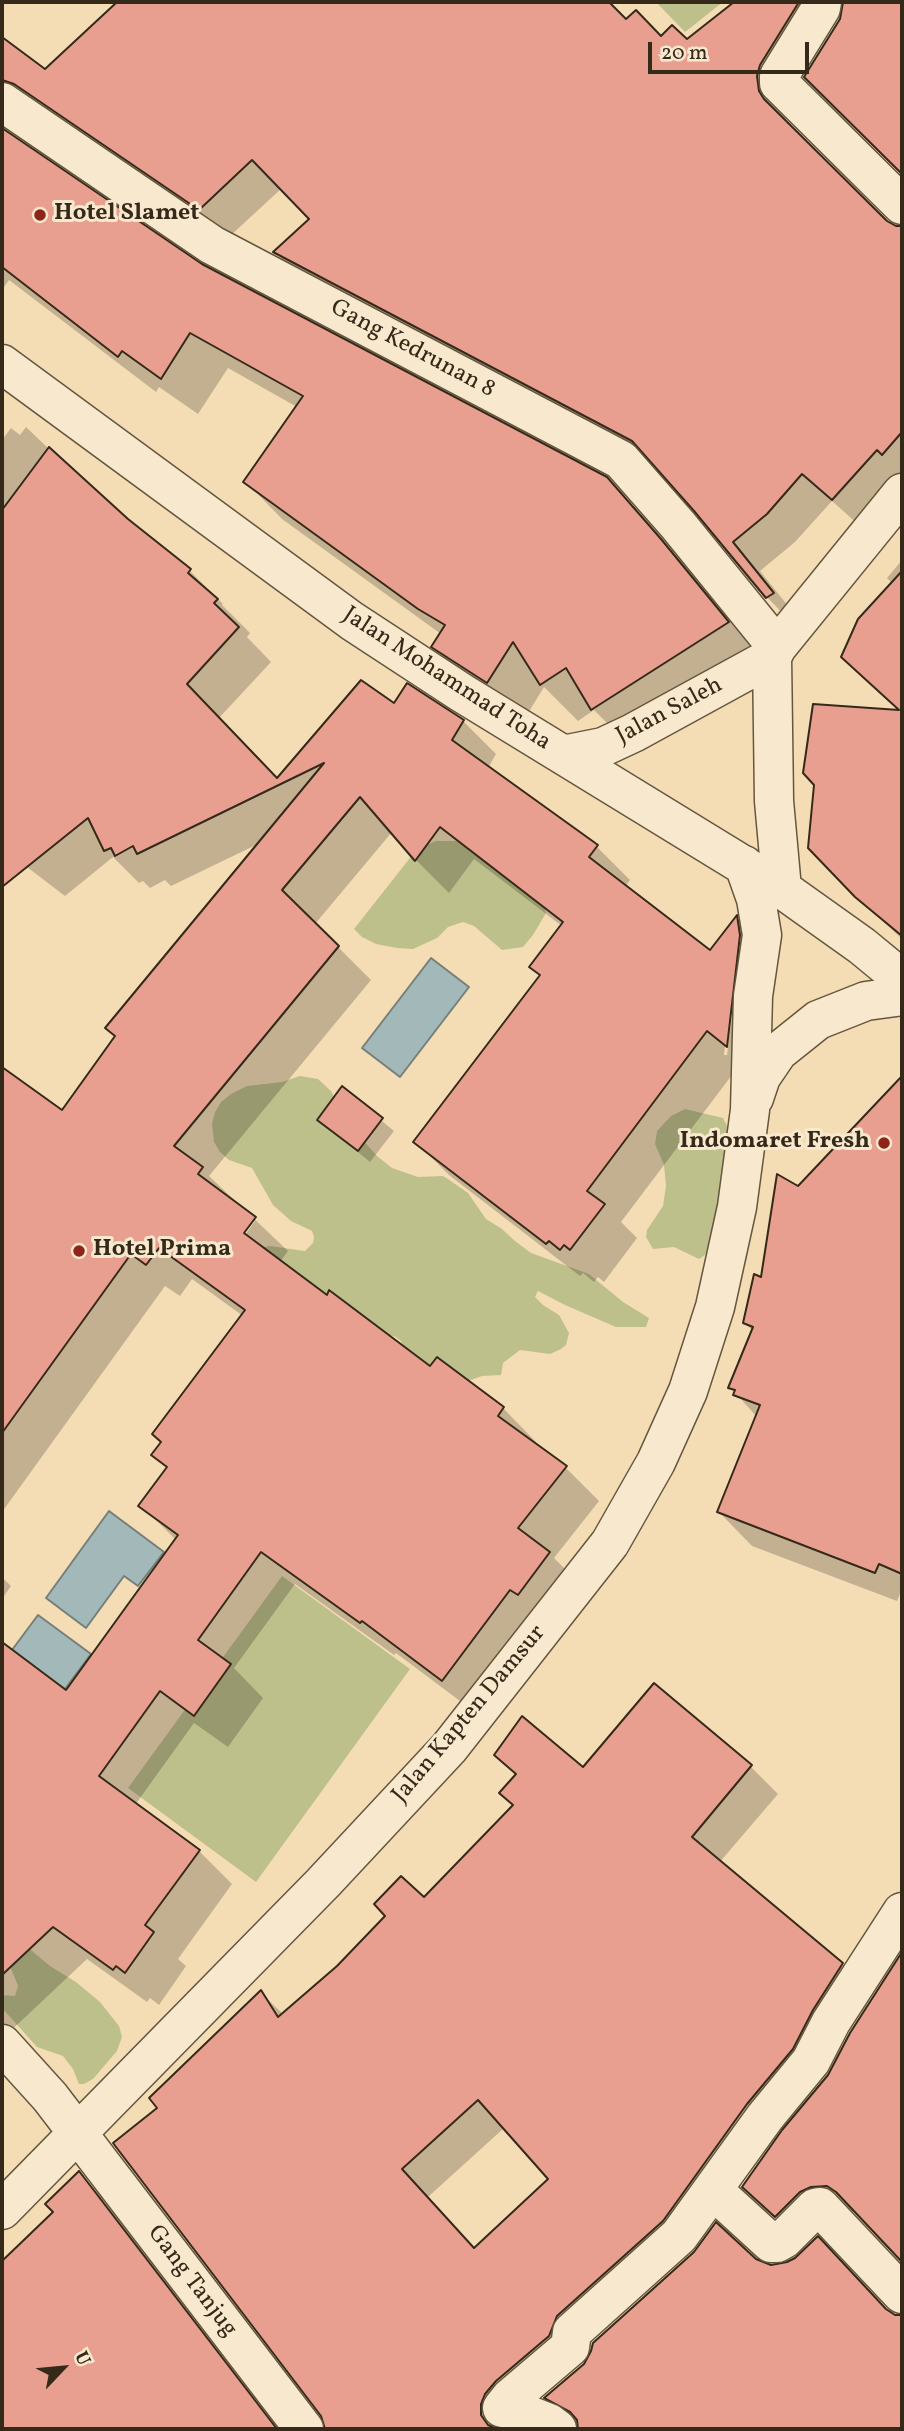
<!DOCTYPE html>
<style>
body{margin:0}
#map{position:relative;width:904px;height:2431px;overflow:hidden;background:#f4ddb4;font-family:Vollkorn,serif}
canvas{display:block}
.frame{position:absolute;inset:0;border:4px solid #352919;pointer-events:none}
.north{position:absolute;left:28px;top:2333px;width:70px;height:70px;-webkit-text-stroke:5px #f8e9ce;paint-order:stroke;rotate:64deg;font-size:19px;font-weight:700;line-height:28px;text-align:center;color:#352919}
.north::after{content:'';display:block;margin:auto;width:24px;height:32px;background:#352919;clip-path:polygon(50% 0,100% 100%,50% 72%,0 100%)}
.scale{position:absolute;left:648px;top:42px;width:161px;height:32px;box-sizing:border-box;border:4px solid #352919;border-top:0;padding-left:9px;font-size:21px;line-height:24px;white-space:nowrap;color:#352919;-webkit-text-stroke:5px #f8e9ce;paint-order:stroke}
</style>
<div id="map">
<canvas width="904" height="2431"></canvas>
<div class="frame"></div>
<div class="north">U</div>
<div class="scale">20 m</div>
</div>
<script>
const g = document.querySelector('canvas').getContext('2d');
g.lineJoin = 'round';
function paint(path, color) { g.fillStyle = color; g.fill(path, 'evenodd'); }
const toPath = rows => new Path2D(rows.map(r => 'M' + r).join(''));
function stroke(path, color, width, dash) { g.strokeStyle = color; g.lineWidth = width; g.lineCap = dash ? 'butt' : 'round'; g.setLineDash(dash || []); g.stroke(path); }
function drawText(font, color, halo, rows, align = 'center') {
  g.font = font + ' Vollkorn,serif'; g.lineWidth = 6; g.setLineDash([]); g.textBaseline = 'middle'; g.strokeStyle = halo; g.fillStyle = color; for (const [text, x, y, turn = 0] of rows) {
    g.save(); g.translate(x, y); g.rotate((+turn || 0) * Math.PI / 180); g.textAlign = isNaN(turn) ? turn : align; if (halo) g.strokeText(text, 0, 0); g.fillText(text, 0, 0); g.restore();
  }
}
paint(toPath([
 [656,2,723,2,685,32],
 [436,841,456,841,479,847,543,902,546,913,533,935,523,947,502,950,474,926,463,922,448,927,437,938,413,949,397,948,376,944,362,937,354,929,417,849],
 [300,1076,318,1079,331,1091,348,1123,377,1156,392,1168,418,1177,443,1176,448,1179,468,1193,486,1219,502,1229,515,1241,531,1253,589,1274,623,1302,649,1318,646,1327,616,1327,565,1305,538,1291,535,1297,543,1305,559,1315,569,1333,566,1345,561,1349,550,1354,520,1350,503,1363,501,1375,482,1376,465,1382,459,1382,407,1356,401,1341,396,1337,379,1332,258,1248,270,1246,305,1251,313,1243,314,1237,312,1231,291,1221,273,1205,252,1168,229,1160,220,1152,214,1142,212,1124,215,1112,221,1102,231,1094,247,1086,282,1082],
 [685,1109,723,1118,732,1136,734,1169,705,1255,699,1259,674,1247,653,1249,646,1237,647,1230,663,1206,666,1186,664,1165,655,1144,657,1131,671,1116],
 [282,1576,410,1669,256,1882,128,1788],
 [2,1933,14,1936,50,1966,76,1982,100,2002,119,2026,122,2037,117,2051,93,2079,84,2084,79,2084,73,2069,63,2056,37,2047,2,2008,2,1995,15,1996,18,1986,10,1966,2,1957]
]), '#bec08b');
const water = toPath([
 [431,958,469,987,400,1077,362,1048,431,958],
 [109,1511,164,1552,138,1586,124,1576,86,1628,46,1598,109,1511],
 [38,1615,91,1654,62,1693,9,1654,38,1615]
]);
paint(water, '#a2b8b9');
stroke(water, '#767f79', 2);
paint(toPath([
 [119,2,609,2,627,21,662,38,687,41,735,2,902,2,902,172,806,77,841,20,845,8,834,16,785,105,786,121,791,129,886,222,897,228,902,228,902,480,861,527,832,501,795,542,760,571,801,622,795,626,767,597,657,466,304,281,276,253,312,219,282,188,229,237,2,97,2,39,46,71],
 [2,130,201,266,606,479,644,517,698,578,764,660,630,746,594,710,578,721,544,687,525,718,470,683,433,646,441,634,282,519,246,482,297,407,228,368,198,414,159,387,156,392,9,280,2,290],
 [26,427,116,513,2,659,2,440,11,428,20,435],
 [139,530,190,571,223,604,222,605,250,633,247,637,271,662,219,718,278,780,395,705,463,721,496,754,488,768,597,847,630,880,625,887,711,952,737,918,769,951,741,1063,621,1222,637,1238,604,1282,598,1277,594,1282,583,1273,580,1276,449,1175,416,1142,541,976,531,966,562,926,474,859,449,893,416,860,392,832,315,924,371,980,209,1176,288,1251,280,1262,430,1369,437,1360,503,1408,536,1442,534,1444,566,1468,599,1501,554,1558,582,1586,476,1713,396,1653,394,1655,295,1584,234,1668,263,1698,228,1747,194,1723,135,1805,199,1851,232,1884,178,1959,186,1966,159,2005,150,1998,147,2002,87,1959,2,2039,2,1645,67,1692,176,1540,141,1505,168,1469,154,1454,243,1316,192,1279,180,1296,165,1286,2,1512,2,1069,62,1112,260,843,171,886,165,880,150,888,143,881,139,883,113,857,65,896,2,848,2,715],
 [733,975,737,975,727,1055,724,1055],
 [251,1221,255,1221,240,1242,237,1239],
 [902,560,902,939,856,896,901,712,870,684,893,584,887,578],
 [902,1078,902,1589,897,1601,752,1546,719,1512,757,1417,730,1387,753,1331,745,1323,799,1188],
 [343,1089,394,1131,370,1162,319,1120],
 [2,1577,11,1586,2,1599],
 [654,1685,751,1767,778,1794,719,1863,842,1965,869,1992,584,2343,511,2422,508,2429,327,2429,160,2109,261,1993,283,2014,424,1900,514,1806,517,1776,496,1755,583,1770],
 [504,2128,550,2180,475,2249,428,2197],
 [902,1955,902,2260,861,2216,855,2212,838,2213,803,2243,744,2186,832,2072,851,2034],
 [79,2173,105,2200,281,2429,2,2429,2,2272,85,2189],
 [755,2261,895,2316,902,2317,902,2429,580,2429,547,2398]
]), '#0003');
const building = toPath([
 [117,2,609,2,626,19,636,10,661,36,672,25,687,39,734,2,799,2,760,65,757,76,759,91,764,99,887,221,896,226,902,226,902,432,882,455,877,450,832,500,802,474,767,514,733,542,774,593,766,598,694,511,632,441,273,252,309,219,252,160,199,210,14,84,2,80,2,37,45,69,117,2],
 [843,2,902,2,902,174,804,77,840,19,843,2],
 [2,128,202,264,607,477,661,539,729,622,591,710,566,668,540,685,513,642,487,683,431,647,445,625,418,609,243,482,303,396,190,333,161,379,122,351,118,357,2,267,2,128],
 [49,447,128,519,191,569,188,573,218,599,214,603,239,627,187,684,277,778,361,680,394,703,407,683,464,720,452,740,598,845,589,857,710,950,737,915,740,935,727,1047,707,1031,587,1191,605,1204,570,1250,564,1245,560,1250,549,1241,546,1244,413,1142,540,975,529,967,563,922,440,827,415,861,360,797,282,890,339,946,174,1146,203,1167,198,1174,256,1217,244,1233,327,1295,329,1290,430,1366,437,1357,504,1407,498,1416,567,1466,518,1528,550,1552,518,1595,510,1590,442,1681,362,1621,360,1623,261,1552,198,1640,231,1664,194,1716,160,1691,99,1776,200,1850,145,1925,154,1932,125,1973,116,1966,113,1970,53,1927,2,1975,2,1642,66,1690,178,1535,138,1506,167,1467,151,1455,161,1442,152,1434,245,1310,159,1248,146,1265,131,1254,2,1433,2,1067,62,1110,115,1036,105,1028,324,763,137,854,133,846,115,856,111,848,104,851,88,818,2,887,2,510,49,447],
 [902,571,902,936,855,897,808,848,814,785,803,773,813,704,899,710,841,657,858,619,902,571],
 [902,1076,902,1574,879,1564,875,1573,717,1512,760,1405,733,1395,735,1390,728,1388,753,1327,743,1323,754,1274,761,1277,777,1174,798,1186,902,1076],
 [342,1086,383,1118,358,1151,317,1120,342,1086],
 [654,1683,752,1765,692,1837,843,1963,813,2010,793,2049,747,2104,663,2221,557,2316,549,2336,496,2381,485,2394,481,2404,481,2415,488,2425,498,2429,325,2429,321,2416,113,2143,157,2108,149,2098,261,1990,278,2017,337,1966,385,1916,374,1904,401,1876,424,1897,513,1805,499,1793,516,1774,494,1755,522,1716,583,1767,654,1683],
 [478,2100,548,2179,474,2248,402,2169,478,2100],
 [902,1952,902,2262,836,2192,827,2186,811,2187,800,2192,775,2217,742,2187,782,2130,828,2075,850,2033,902,1952],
 [79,2171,277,2429,2,2429,2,2261,53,2212,45,2204,79,2171],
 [716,2222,756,2259,771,2265,787,2262,795,2258,818,2236,886,2309,895,2315,902,2315,902,2429,578,2429,577,2420,570,2412,544,2398,584,2364,591,2351,593,2343,694,2252,716,2222]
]);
paint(building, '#e99f8f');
stroke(building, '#352919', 2);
const minor = toPath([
 [822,2,821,8,779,76,779,83,902,205],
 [2,102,212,245,621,460,678,525,777,647],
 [2,364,352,621,462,693,782,889,862,946,902,979],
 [563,755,603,747,633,733,772,657],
 [782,889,774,801,772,657,777,647,902,493],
 [754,1098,761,1077,778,1052,818,1020,866,1001,902,996],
 [2,2044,50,2097,304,2429],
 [713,2190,771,2243,777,2243,784,2239,815,2208,820,2207,902,2294],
 [2,2210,323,1883,449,1748,610,1543,656,1462,688,1391,715,1307,737,1207,750,1110,753,996,762,935,756,899,744,865],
 [557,2429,549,2423,516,2410,502,2408,510,2398,570,2347,572,2332,679,2236,765,2117,811,2061,831,2022,902,1912]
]);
stroke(minor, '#655640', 41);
stroke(minor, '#f8e9ce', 38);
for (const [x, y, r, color] of [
 [40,215,7,"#8f2418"],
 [884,1143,7,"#8f2418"],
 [79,1251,7,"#8f2418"]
]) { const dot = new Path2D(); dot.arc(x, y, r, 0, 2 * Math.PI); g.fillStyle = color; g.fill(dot); stroke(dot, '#f8e9ce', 2.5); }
drawText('bold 24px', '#352919', '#f8e9ce', [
 ["Hotel Slamet",54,215],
 ["Indomaret Fresh",870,1143,"right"],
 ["Hotel Prima",93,1251]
], 'left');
drawText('24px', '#352919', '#f8e9ce', [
 ["Gang Kedrunan 8",412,350,28],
 ["Jalan Mohammad Toha",446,680,33],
 ["Jalan Saleh",670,712,-28],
 ["Jalan Kapten Damsur",470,1715,-50],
 ["Gang Tanjug",191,2282,53]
]);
</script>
